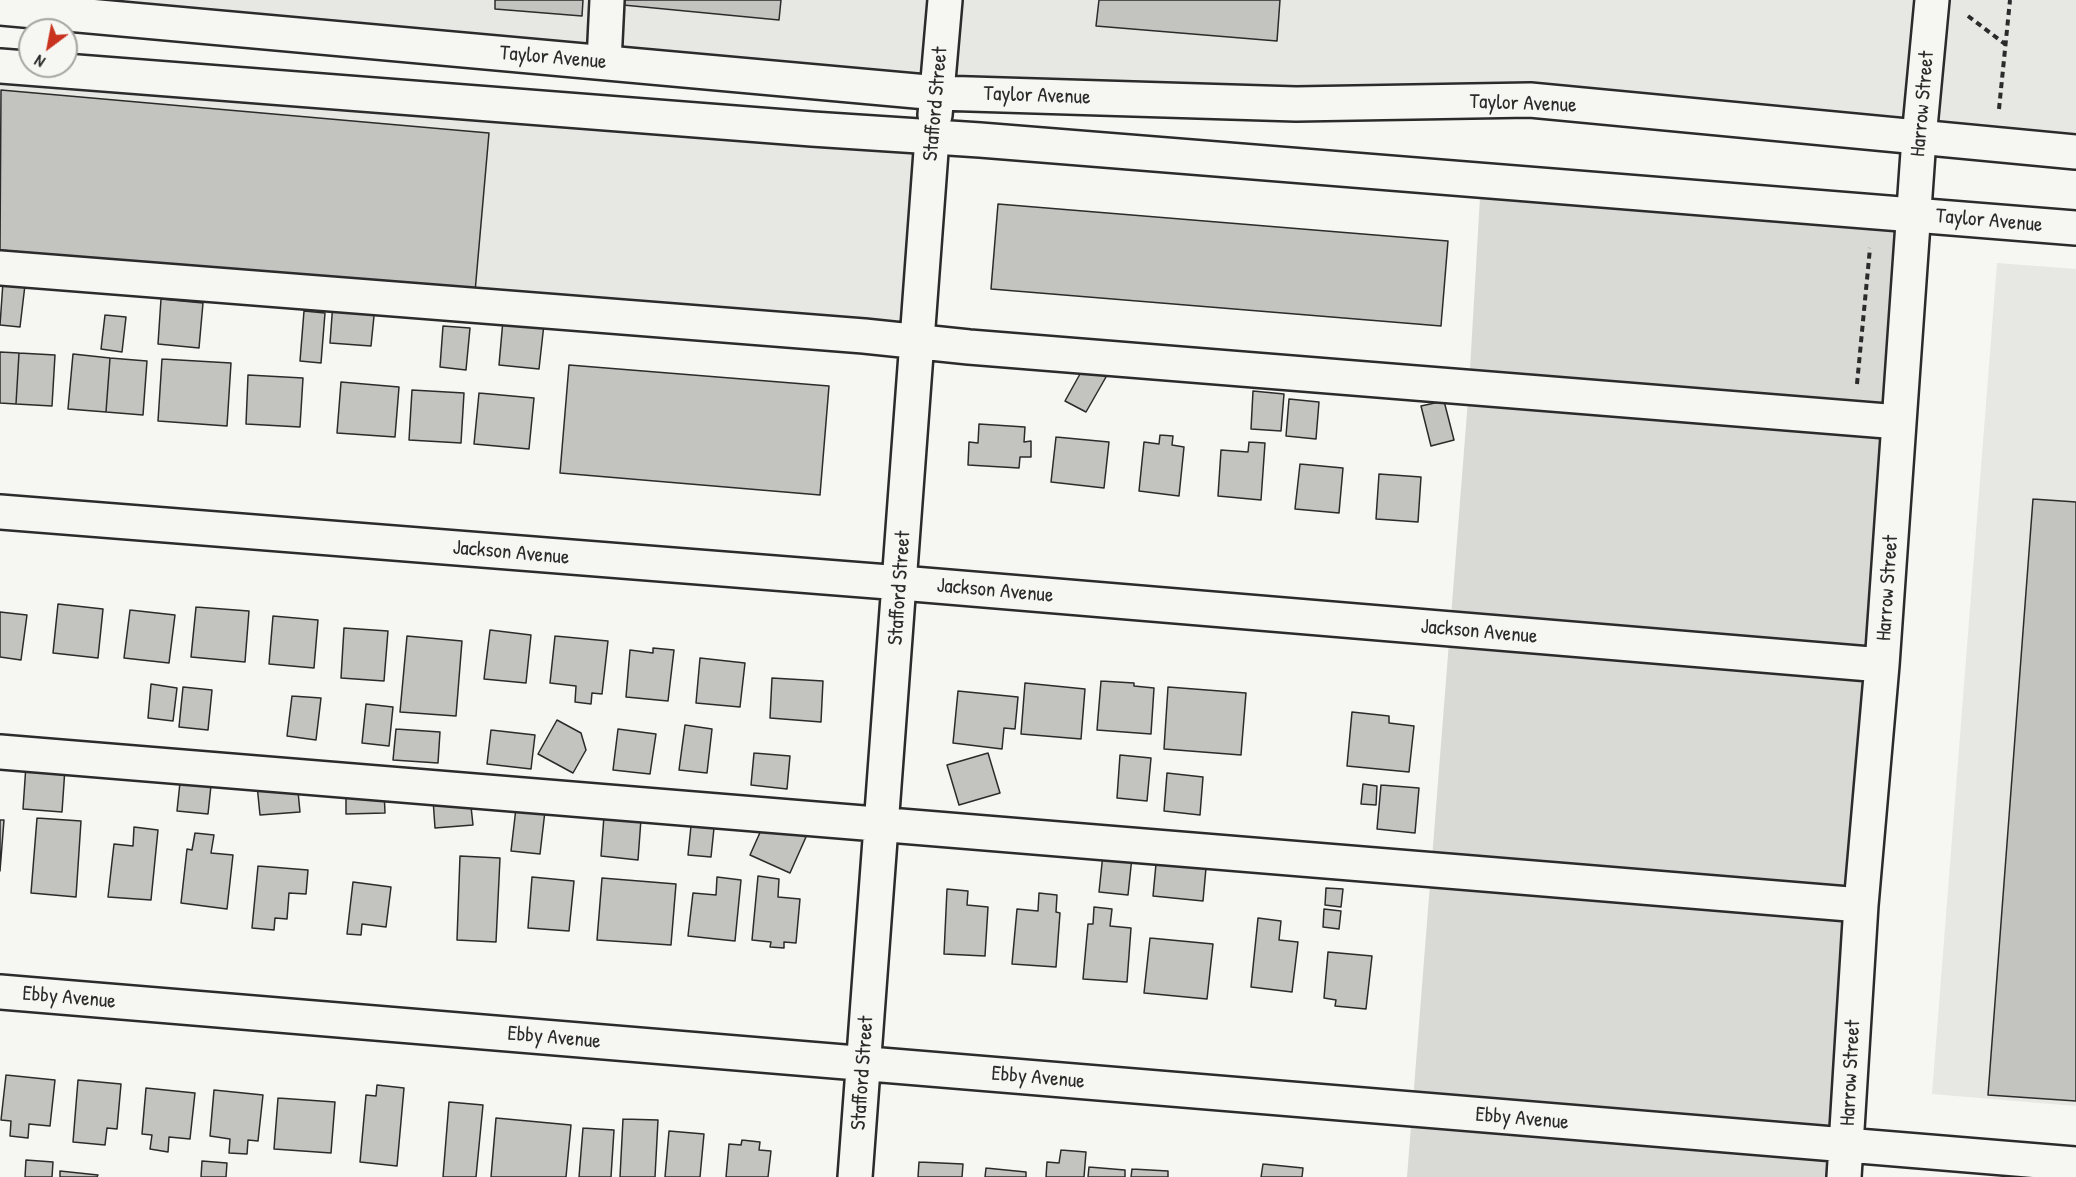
<!DOCTYPE html>
<style>
body{margin:0}
#map{position:relative;width:2076px;height:1177px;overflow:hidden;background:#f6f6f2;font-family:"Patrick Hand",sans-serif}
canvas{display:block}
.north{position:absolute;left:18px;top:18px;width:60px;height:60px;box-sizing:border-box;background:#f6f6f2;border:2px solid #a5a5a2;border-radius:50%;rotate:212deg;font-size:16px;font-weight:700;line-height:24px;text-align:center;color:#2b2b2b}
.north::after{content:'';display:block;margin:auto;width:21px;height:27px;background:#c8321e;clip-path:polygon(50% 0,100% 100%,50% 72%,0 100%)}
</style>
<div id="map">
<canvas width="2076" height="1177"></canvas>
<div class="north">N</div>
</div>
<script>
const g = document.querySelector('canvas').getContext('2d');
g.lineJoin = 'round';
function paint(path, color) { g.fillStyle = color; g.fill(path, 'evenodd'); }
const toPath = rows => new Path2D(rows.map(r => 'M' + r).join(''));
function stroke(path, color, width, dash) { g.strokeStyle = color; g.lineWidth = width; g.lineCap = dash ? 'butt' : 'round'; g.setLineDash(dash || []); g.stroke(path); }
function drawText(font, color, halo, rows, align = 'center') {
  g.font = font + ' "Patrick Hand",sans-serif'; g.lineWidth = 4.5; g.setLineDash([]); g.textBaseline = 'middle'; g.strokeStyle = halo; g.fillStyle = color; for (const [text, x, y, turn = 0] of rows) {
    g.save(); g.translate(x, y); g.rotate((+turn || 0) * Math.PI / 180); g.textAlign = isNaN(turn) ? turn : align; if (halo) g.strokeText(text, 0, 0); g.fillText(text, 0, 0); g.restore();
  }
}
paint(toPath([
 [0,0,2076,0,2076,152,1530,100,938,93],
 [0,66,932,138,916,340,0,268],
 [1997,263,2076,269,2076,1106,1932,1094]
]), '#e7e7e3');
paint(toPath([
 [1481,180,1914,215,1844,1177,1407,1177,1469,387]
]), '#d9d9d5');
const building = toPath([
 [495,0,583,0,582,16,495,9,495,0],
 [623,0,781,0,779,20,623,5,623,0],
 [1099,0,1280,0,1277,41,1096,26,1099,0],
 [1,90,489,133,475,292,0,250,1,90],
 [998,204,1448,241,1441,326,991,289,998,204],
 [3,282,25,285,20,327,0,325,3,282],
 [161,299,203,303,199,348,158,344,161,299],
 [333,302,375,306,371,346,330,343,333,302],
 [304,311,325,313,321,363,300,361,304,311],
 [105,315,126,317,122,352,101,349,105,315],
 [503,320,544,324,539,369,499,365,503,320],
 [443,326,470,328,466,370,440,367,443,326],
 [0,352,19,353,16,404,0,403,0,352],
 [19,353,55,355,52,406,16,404,19,353],
 [73,354,110,358,106,412,68,409,73,354],
 [110,358,147,361,143,415,106,412,110,358],
 [162,359,231,363,227,426,158,421,162,359],
 [569,365,829,386,820,495,560,473,569,365],
 [1085,365,1106,377,1086,412,1065,401,1085,365],
 [248,375,303,378,300,427,246,424,248,375],
 [341,382,399,387,395,437,337,433,341,382],
 [412,390,464,393,461,443,409,440,412,390],
 [1253,391,1284,394,1281,431,1251,429,1253,391],
 [479,393,534,398,529,449,474,444,479,393],
 [1289,399,1319,402,1316,439,1286,436,1289,399],
 [1444,401,1454,440,1431,446,1421,406,1444,401],
 [979,424,1025,427,1024,442,1031,441,1031,457,1020,457,1019,468,968,465,969,442,978,443,979,424],
 [1160,435,1173,436,1172,445,1184,447,1179,496,1139,491,1144,442,1159,444,1160,435],
 [1056,437,1109,442,1104,488,1051,482,1056,437],
 [1249,442,1265,443,1261,500,1218,496,1221,450,1248,452,1249,442],
 [1300,464,1343,468,1339,513,1295,509,1300,464],
 [1379,474,1421,477,1418,522,1376,519,1379,474],
 [2033,499,2076,502,2076,1101,1988,1095,2033,499],
 [58,604,103,609,98,658,53,653,58,604],
 [196,607,249,611,245,662,191,657,196,607],
 [130,610,175,615,169,663,124,658,130,610],
 [0,612,27,615,21,660,0,657,0,612],
 [273,616,318,620,314,668,269,664,273,616],
 [344,628,388,631,384,681,341,678,344,628],
 [490,630,531,635,526,683,484,679,490,630],
 [407,636,462,641,456,716,400,712,407,636],
 [555,636,608,641,602,694,592,693,591,704,575,702,576,686,550,683,555,636],
 [653,648,674,650,668,701,626,697,630,650,653,653,653,648],
 [700,658,745,663,740,707,696,703,700,658],
 [772,678,823,681,821,722,770,718,772,678],
 [1101,681,1134,683,1134,686,1154,688,1151,734,1097,730,1101,681],
 [1025,683,1085,689,1081,739,1021,734,1025,683],
 [151,684,177,688,173,721,148,718,151,684],
 [183,687,212,690,208,730,179,727,183,687],
 [1168,687,1246,693,1241,755,1164,749,1168,687],
 [958,691,1018,697,1015,729,1004,728,1002,749,953,743,958,691],
 [292,696,321,698,316,740,287,736,292,696],
 [366,704,393,707,389,746,362,743,366,704],
 [1352,712,1389,716,1389,723,1414,726,1409,772,1347,766,1352,712],
 [557,720,581,733,586,750,573,773,538,754,557,720],
 [685,725,712,729,707,773,679,770,685,725],
 [396,729,440,732,438,763,393,760,396,729],
 [618,729,656,734,650,774,613,770,618,729],
 [491,730,535,735,531,769,487,764,491,730],
 [754,753,790,756,787,789,751,785,754,753],
 [988,753,1000,793,959,805,947,765,988,753],
 [1120,755,1151,758,1147,801,1117,798,1120,755],
 [26,765,65,768,62,812,23,809,26,765],
 [181,773,212,776,208,814,177,811,181,773],
 [1167,773,1203,777,1200,815,1164,811,1167,773],
 [297,781,300,812,260,815,257,785,297,781],
 [1363,784,1377,786,1376,805,1361,804,1363,784],
 [1381,785,1419,788,1415,833,1377,829,1381,785],
 [384,790,385,813,346,814,346,791,384,790],
 [470,797,473,825,435,828,433,799,470,797],
 [516,808,545,811,540,854,511,851,516,808],
 [604,816,641,819,638,860,601,856,604,816],
 [37,818,81,821,76,897,31,893,37,818],
 [766,819,806,837,790,873,750,855,766,819],
 [0,820,4,820,0,871,0,820],
 [691,826,714,828,711,857,688,855,691,826],
 [134,827,158,830,151,900,108,897,114,844,133,846,134,827],
 [195,833,214,835,211,853,233,855,227,909,181,903,187,849,192,850,195,833],
 [1157,853,1207,857,1203,901,1153,896,1157,853],
 [1103,854,1132,857,1128,895,1099,892,1103,854],
 [460,856,500,858,496,942,457,940,460,856],
 [258,866,308,870,306,894,289,893,287,919,275,918,274,930,252,928,258,866],
 [758,876,779,879,778,897,800,899,796,943,784,942,784,948,770,947,771,942,752,940,758,876],
 [532,877,574,881,569,931,528,928,532,877],
 [717,877,741,880,735,941,688,936,693,893,716,895,717,877],
 [602,878,676,884,671,945,597,940,602,878],
 [353,882,391,887,386,927,362,924,361,935,347,934,353,882],
 [1326,888,1343,889,1341,907,1325,905,1326,888],
 [947,889,968,891,967,905,988,907,985,956,944,954,947,889],
 [1039,893,1057,895,1056,912,1060,913,1056,967,1012,964,1017,909,1038,911,1039,893],
 [1094,907,1112,909,1110,926,1131,928,1127,982,1083,979,1088,924,1093,924,1094,907],
 [1324,909,1341,911,1339,929,1323,927,1324,909],
 [1258,918,1281,921,1279,940,1298,942,1292,992,1251,987,1258,918],
 [1150,938,1213,944,1207,999,1144,993,1150,938],
 [1328,952,1372,956,1366,1009,1335,1006,1336,1000,1324,998,1328,952],
 [6,1075,55,1080,50,1126,29,1124,28,1138,10,1136,11,1121,1,1120,6,1075],
 [78,1080,121,1084,117,1129,107,1128,105,1145,73,1142,78,1080],
 [377,1085,404,1088,397,1166,360,1162,366,1095,376,1096,377,1085],
 [146,1088,195,1093,190,1139,169,1137,168,1152,150,1149,152,1135,142,1134,146,1088],
 [214,1090,263,1095,258,1141,248,1140,247,1154,229,1153,230,1139,210,1136,214,1090],
 [278,1098,335,1102,331,1153,274,1149,278,1098],
 [449,1102,483,1105,476,1177,443,1177,449,1102],
 [496,1118,571,1125,566,1177,491,1177,496,1118],
 [623,1119,658,1120,655,1177,620,1177,623,1119],
 [583,1128,614,1130,611,1177,579,1177,583,1128],
 [669,1131,704,1134,700,1177,665,1177,669,1131],
 [742,1140,760,1142,759,1150,771,1151,768,1177,726,1177,729,1144,741,1145,742,1140],
 [1061,1150,1086,1152,1084,1177,1046,1177,1047,1162,1059,1163,1061,1150],
 [26,1160,53,1162,52,1177,25,1177,26,1160],
 [202,1161,227,1163,226,1177,201,1177,202,1161],
 [919,1162,963,1164,962,1177,918,1177,919,1162],
 [1263,1164,1303,1168,1302,1177,1261,1177,1263,1164],
 [1089,1167,1125,1170,1125,1177,1088,1177,1089,1167],
 [986,1168,1026,1172,1026,1177,985,1177,986,1168],
 [1132,1169,1168,1171,1168,1177,1131,1177,1132,1169],
 [60,1171,98,1175,97,1177,60,1177,60,1171]
]);
paint(building, '#c3c3c0');
stroke(building, '#2b2b2b', 1.5);
const minor = toPath([
 [604,62,607,0],
 [0,268,864,336,969,347,1899,422],
 [0,512,901,583,1882,665],
 [0,752,1861,905],
 [0,992,2076,1164],
 [855,1177,932,138],
 [1844,1177,1861,905,1882,665,1919,138,1932,0]
]);
const major = toPath([
 [0,8,938,93,1296,104,1530,100,2076,152],
 [0,66,812,129,980,140,2076,228],
 [935,115,945,0]
]);
stroke(minor, '#2b2b2b', 38);
stroke(major, '#2b2b2b', 38);
stroke(toPath([
 [1968,16,2005,44],
 [1999,109,2010,0],
 [1857,384,1870,248]
]), '#2b2b2b', 4, [6, 4.5]);
stroke(minor, '#f6f6f2', 33);
stroke(major, '#f6f6f2', 33);
drawText('21px', '#2b2b2b', '#f6f6f2', [
 ["Taylor Avenue",553,58,5],
 ["Taylor Avenue",1037,96,2],
 ["Stafford Street",936,104,-85],
 ["Taylor Avenue",1523,104,2],
 ["Harrow Street",1923,104,-85],
 ["Taylor Avenue",1989,221,5],
 ["Jackson Avenue",511,553,5],
 ["Stafford Street",900,588,-86],
 ["Harrow Street",1888,588,-86],
 ["Jackson Avenue",995,591,5],
 ["Jackson Avenue",1479,632,5],
 ["Ebby Avenue",69,998,5],
 ["Ebby Avenue",554,1038,5],
 ["Stafford Street",863,1073,-86],
 ["Harrow Street",1851,1073,-87],
 ["Ebby Avenue",1038,1078,5],
 ["Ebby Avenue",1522,1119,5]
]);
</script>
